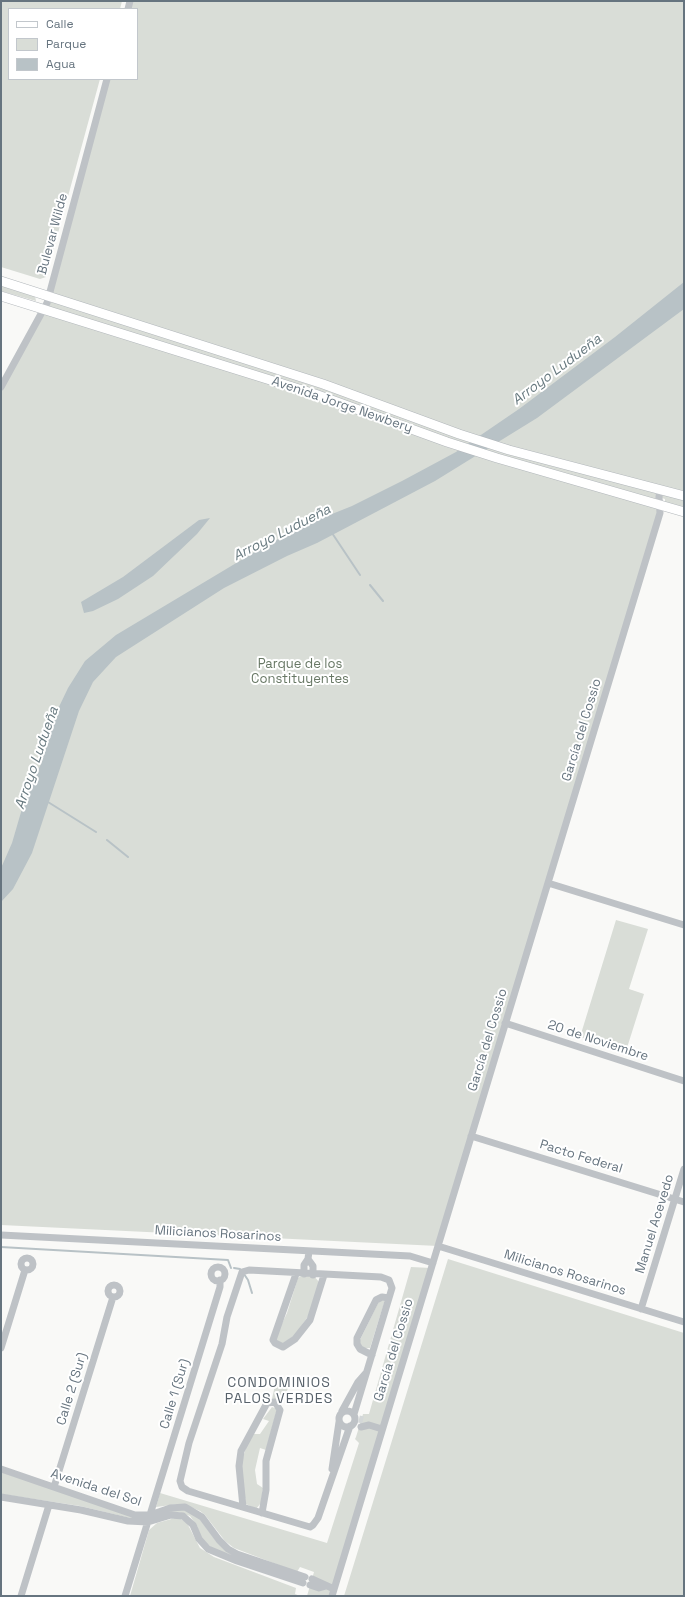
<!DOCTYPE html>
<meta charset="utf-8">
<style>
body{margin:0}
#map{position:relative;width:685px;height:1597px;overflow:hidden;background:#f9f9f7;font-family:"Space Grotesk",sans-serif}
canvas{display:block}
.frame{position:absolute;inset:0;border:2px solid #66747f;pointer-events:none}
.legend{position:absolute;left:8px;top:8px;width:130px;height:72px;box-sizing:border-box;background:#fff;border:1px solid #c2c7cc;margin:0;padding:5px 7px;list-style:none;font-size:12px;color:#66747f}
.legend li{display:flex;align-items:center;gap:8px;height:20px}
.legend b{width:20px;border:1px solid #c2c7cc}
</style>
<div id="map">
<canvas width="685" height="1597"></canvas>
<div class="frame"></div>
<ul class="legend">
<li><b style="height:5px;background:#fff"></b>Calle</li>
<li><b style="height:11px;background:#d9ddd7"></b>Parque</li>
<li><b style="height:11px;background:#b8c2c6"></b>Agua</li>
</ul>
</div>
<script>
const g = document.querySelector('canvas').getContext('2d');
g.lineJoin = 'round';
function paint(path, color) { g.fillStyle = color; g.fill(path, 'evenodd'); }
const toPath = rows => new Path2D(rows.map(r => 'M' + r).join(''));
function stroke(path, color, width, dash) { g.strokeStyle = color; g.lineWidth = width; g.lineCap = dash ? 'butt' : 'round'; g.setLineDash(dash || []); g.stroke(path); }
function drawText(font, color, halo, rows, align = 'center') {
  g.font = font + ' "Space Grotesk",sans-serif'; g.lineWidth = 4; g.setLineDash([]); g.textBaseline = 'middle'; g.strokeStyle = halo; g.fillStyle = color; for (const [text, x, y, turn = 0] of rows) {
    g.save(); g.translate(x, y); g.rotate((+turn || 0) * Math.PI / 180); g.textAlign = isNaN(turn) ? turn : align; if (halo) g.strokeText(text, 0, 0); g.fillText(text, 0, 0); g.restore();
  }
}
paint(toPath([
 [1,1,122,1,120,9,9,9,9,79,100,79,46,277,40,279,1,267],
 [130,1,684,1,684,508,665,502,665,499,659,497,660,513,438,1246,1,1225,1,387,44,309,107,79,137,79,137,9,128,9],
 [1,285,35,296,36,301,1,291],
 [616,920,648,929,629,989,644,994,626,1051,580,1037],
 [448,1259,684,1333,684,1596,344,1596],
 [411,1267,431,1268,332,1596,307,1596,314,1572,300,1567,297,1572,234,1548,225,1541,205,1515,200,1511,188,1506,179,1504,156,1507,160,1493,327,1543,359,1443,355,1439,356,1437,363,1414,369,1414],
 [301,1276,314,1276,319,1282,309,1315,295,1335,282,1344,276,1341,277,1334,287,1313,298,1278],
 [385,1300,370,1348,362,1348,359,1342,379,1301],
 [275,1385,288,1388,282,1404,277,1399,272,1399],
 [272,1407,277,1409,266,1450,260,1448,255,1470,257,1484,263,1488,261,1503,256,1509,246,1504,241,1469,243,1457,247,1445,254,1434,260,1434,269,1421,263,1419],
 [1,1472,134,1516,138,1520,80,1506,1,1494],
 [172,1510,186,1510,199,1518,216,1541,297,1579,212,1548,202,1539,197,1526,190,1516,178,1512,163,1513],
 [175,1518,181,1519,187,1523,200,1548,214,1557,296,1588,295,1594,300,1596,130,1596,149,1530,157,1523]
]), '#d9ddd7');
paint(toPath([
 [684,282,684,309,537,418,435,481,317,543,287,556,224,588,116,657,93,682,79,711,32,853,13,889,1,902,1,868,12,843,26,795,41,764,57,711,68,688,85,661,116,635,268,544,317,520,352,506,402,481,456,452,519,409,615,337],
 [210,518,197,534,153,576,118,599,93,611,84,613,81,602,123,577,199,520]
]), '#b8c2c6');
stroke(toPath([
 [332,533,360,575],
 [370,585,383,601],
 [48,802,96,832],
 [107,840,128,857],
 [1,1247,228,1260,231,1268],
 [234,1268,240,1269,241,1271],
 [244,1274,248,1280,252,1293]
]), '#b8c2c6', 2);
stroke(toPath([
 [359,1419,363,1420]
]), '#d4d8d9', 7, [7, 3.5]);
const major = toPath([
 [1,281,323,384,459,434,509,450,684,496],
 [1,296,315,394,447,442,497,458,684,512]
]);
stroke(major, '#b2b7bb', 10);
stroke(toPath([
 [128,9,130,1],
 [1,387,47,303,107,79],
 [548,883,684,925],
 [505,1023,684,1081],
 [471,1136,684,1202],
 [1,1235,410,1256,433,1263],
 [438,1246,684,1322],
 '21 1264a6 6 0 1 1 12 0a6 6 0 1 1-12 0Z',
 [308,1259,313,1266,313,1275],
 '211 1274a7 7 0 1 1 14 0a7 7 0 1 1-14 0Z',
 [296,1274,273,1340,275,1343,283,1347,295,1339,310,1320,324,1275],
 [304,1274,304,1265,308,1259,309,1251],
 '108 1291a6 6 0 1 1 12 0a6 6 0 1 1-12 0Z',
 [641,1309,684,1169],
 [1,1348,25,1270],
 [372,1355,360,1349,357,1344,357,1338,376,1300,382,1297,389,1298],
 '339 1419a8 8 0 1 1 16 0a8 8 0 1 1-16 0Z',
 [342,1411,358,1382,365,1374],
 [350,1426,318,1518,313,1525,310,1527,188,1491,182,1487,180,1481,189,1443,222,1344,227,1317,242,1272,249,1270,381,1277,389,1280,392,1288,354,1414],
 [361,1427,369,1425,382,1429],
 [1,1469,135,1515,150,1515,170,1508,185,1507,202,1517,219,1540,228,1549,237,1554,305,1577],
 [332,1469,339,1422],
 [54,1487,113,1297],
 [1,1497,81,1510,128,1521,148,1522,171,1515,183,1516,193,1525,199,1539,208,1549,237,1561,303,1583],
 [243,1507,239,1466,241,1451,267,1403,275,1402,280,1410,266,1461,266,1490,262,1513],
 [312,1579,334,1589],
 [310,1585,319,1588,326,1586],
 [21,1596,49,1505],
 [125,1596,220,1287,220,1280],
 [332,1596,660,513,659,497,660,490]
]), '#bec2c6', 7);
stroke(major, '#fff', 9);
drawText('13px', '#66747f', '#fff', [
 ["Bulevar Wilde",53,234,-75],
 ["Avenida Jorge Newbery",342,405,19],
 ["García del Cossio",582,730,-73],
 ["García del Cossio",488,1040,-73],
 ["20 de Noviembre",598,1041,18],
 ["Pacto Federal",581,1157,17],
 ["Manuel Acevedo",655,1224,-73],
 ["Milicianos Rosarinos",218,1234,3],
 ["Milicianos Rosarinos",565,1273,17],
 ["García del Cossio",394,1350,-73],
 ["Calle 2 (Sur)",72,1389,-73],
 ["Calle 1 (Sur)",175,1394,-73],
 ["Avenida del Sol",96,1488,18]
]);
drawText('13px', '#687865', '#fff', [
 ["Parque de los",300,664],
 ["Constituyentes",300,679]
]);
drawText('italic 14px', '#67797f', '#fff', [
 ["Arroyo Ludueña",557,370,-37],
 ["Arroyo Ludueña",282,533,-27],
 ["Arroyo Ludueña",37,758,-71]
]);
g.letterSpacing = '1px';
drawText('14px', '#58626b', '#fff', [
 ["CONDOMINIOS",279,1383],
 ["PALOS VERDES",279,1399]
]);
g.letterSpacing = '0px';
</script>
